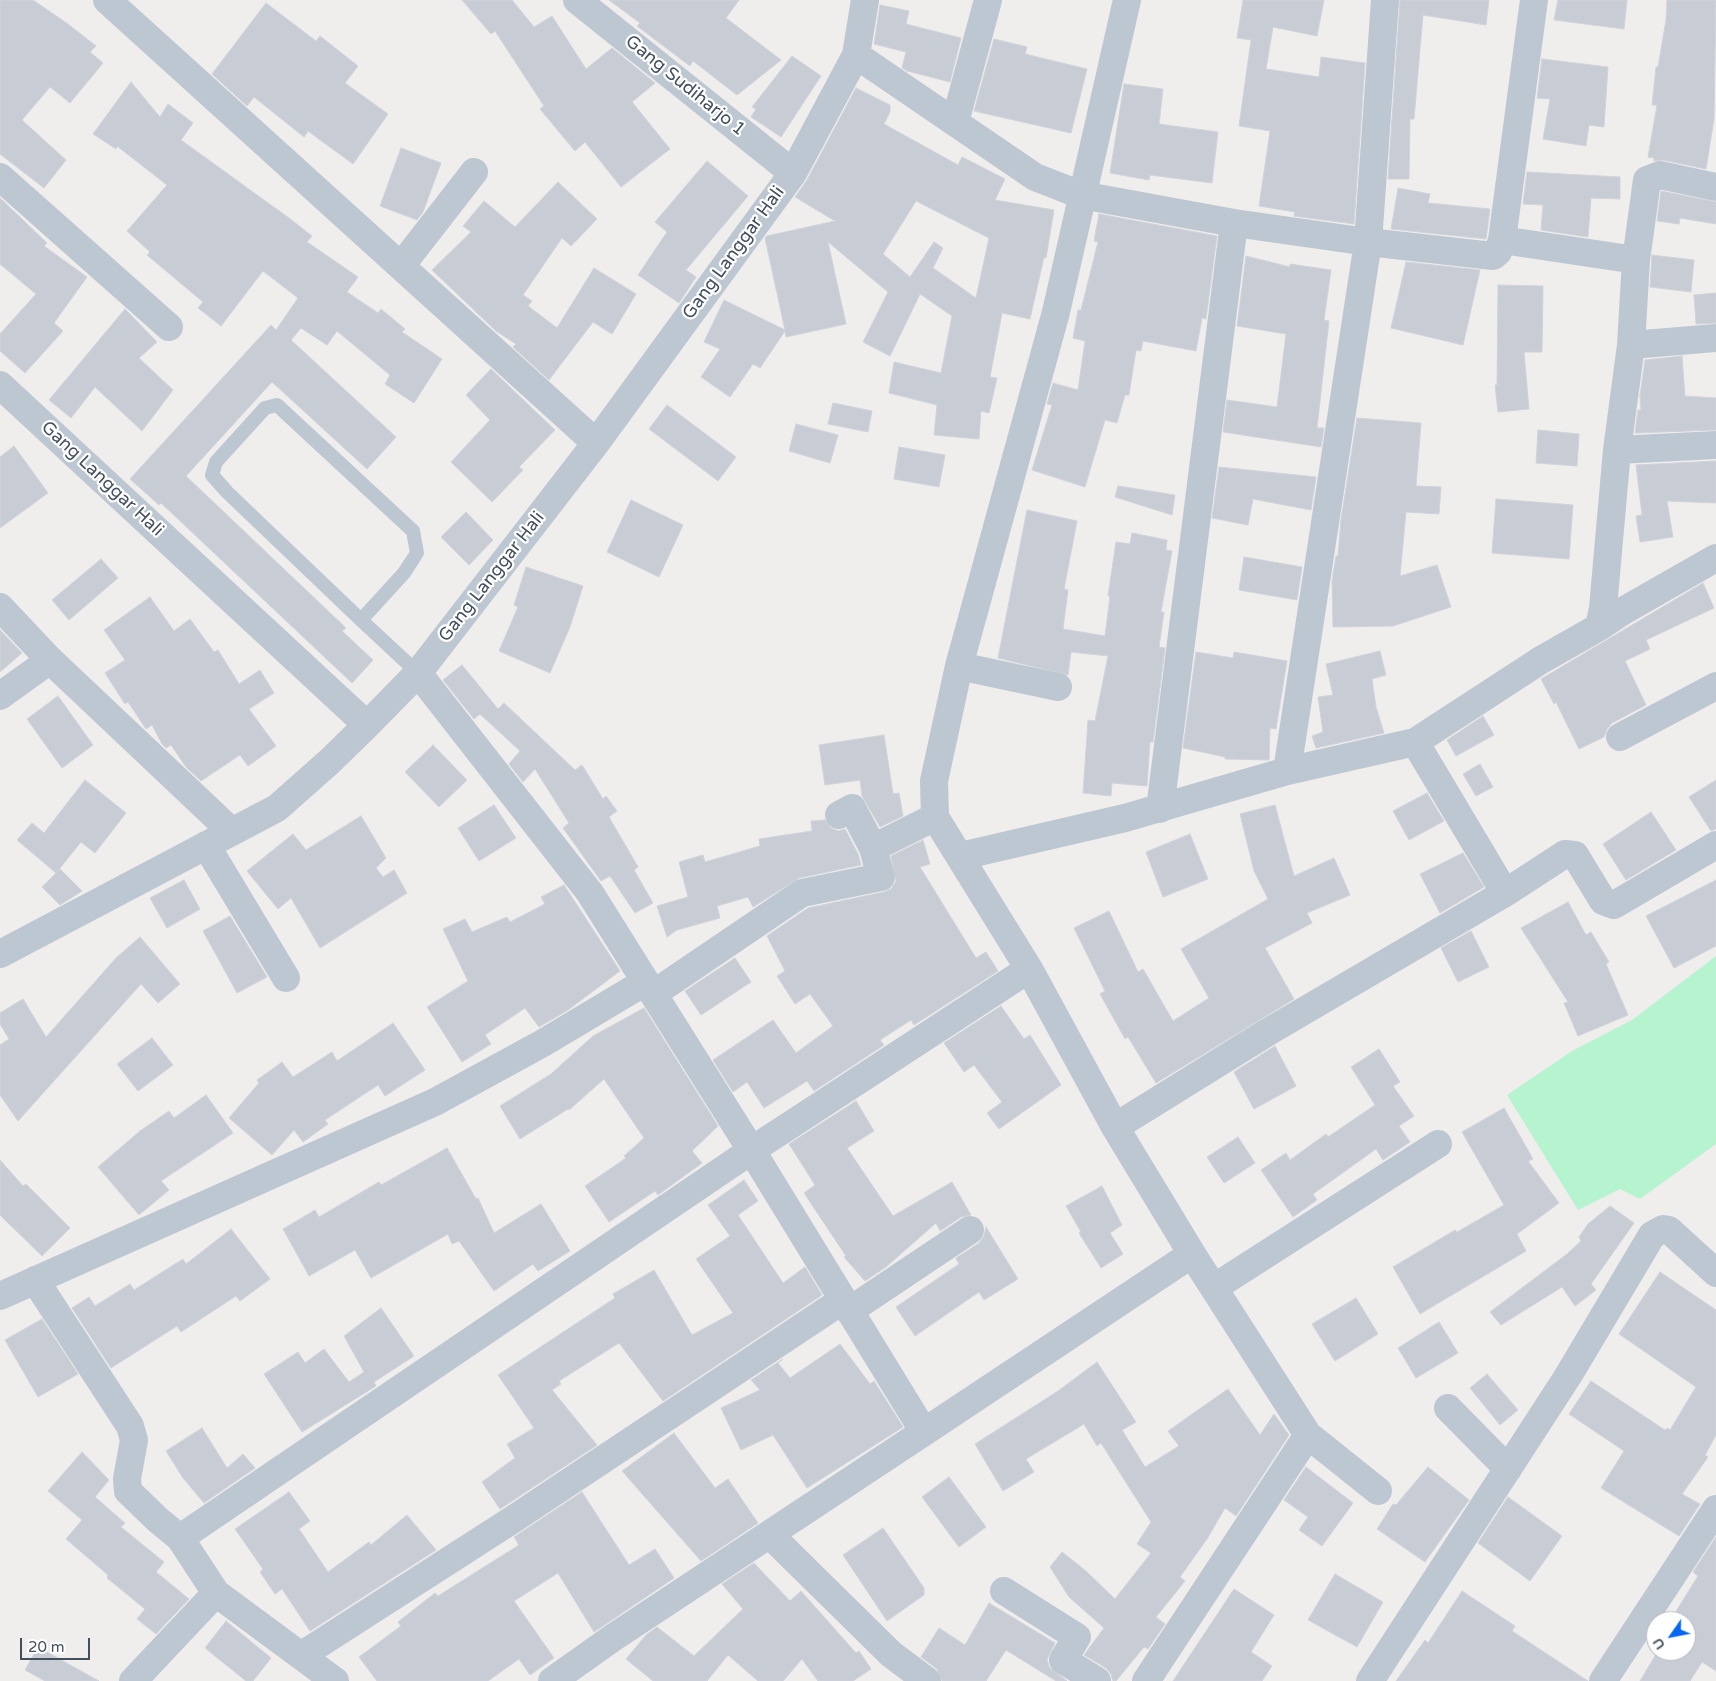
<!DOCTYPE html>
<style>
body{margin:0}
#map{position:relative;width:1716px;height:1681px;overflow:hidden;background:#f0eded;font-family:"Varela Round",sans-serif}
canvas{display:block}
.north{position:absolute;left:1646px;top:1611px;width:50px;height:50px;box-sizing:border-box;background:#fff;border:1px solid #b4b9be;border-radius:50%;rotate:237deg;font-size:14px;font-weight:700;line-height:20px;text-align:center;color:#43505c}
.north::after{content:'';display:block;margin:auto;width:18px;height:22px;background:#0668f0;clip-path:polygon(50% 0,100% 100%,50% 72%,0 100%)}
.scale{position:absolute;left:20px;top:1638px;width:70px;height:22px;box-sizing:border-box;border:2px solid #43505c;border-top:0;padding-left:6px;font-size:15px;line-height:18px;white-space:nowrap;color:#43505c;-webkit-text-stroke:4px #fff;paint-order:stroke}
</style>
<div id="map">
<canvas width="1716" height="1681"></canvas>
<div class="north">U</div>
<div class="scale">20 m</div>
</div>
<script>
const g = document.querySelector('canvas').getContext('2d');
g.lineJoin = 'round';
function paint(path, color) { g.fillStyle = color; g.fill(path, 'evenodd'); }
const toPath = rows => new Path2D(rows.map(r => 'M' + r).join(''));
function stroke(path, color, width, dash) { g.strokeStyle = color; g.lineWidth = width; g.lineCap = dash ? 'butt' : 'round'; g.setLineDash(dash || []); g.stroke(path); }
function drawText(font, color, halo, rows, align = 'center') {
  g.font = font + ' "Varela Round",sans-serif'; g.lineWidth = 4.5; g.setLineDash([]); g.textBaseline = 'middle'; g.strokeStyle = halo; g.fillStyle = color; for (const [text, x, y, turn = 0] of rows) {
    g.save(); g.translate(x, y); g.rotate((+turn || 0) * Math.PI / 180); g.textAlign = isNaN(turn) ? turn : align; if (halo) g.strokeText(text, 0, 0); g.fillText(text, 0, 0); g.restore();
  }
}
paint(toPath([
 [1716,956,1716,1144,1640,1199,1620,1189,1578,1210,1507,1095,1572,1051,1632,1020]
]), '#b6f3cf');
const building = toPath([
 [0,0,33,0,68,24,96,46,90,52,103,63,70,103,50,87,22,120,66,160,44,188,0,154,0,0],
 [462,0,512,0,534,27,552,16,586,69,612,48,655,83,632,102,670,149,621,187,585,142,575,151,540,109,544,106,495,31,491,34,462,0],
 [609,0,739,0,726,18,781,60,737,95,693,61,690,66,637,26,640,23,609,0],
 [1243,0,1324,0,1317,36,1273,27,1266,69,1319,77,1321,57,1365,63,1354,224,1294,216,1295,212,1259,206,1270,131,1239,126,1251,40,1237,38,1243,0],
 [1400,0,1489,0,1486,25,1423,15,1414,119,1410,119,1409,179,1388,179,1400,0],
 [1558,0,1627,0,1624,29,1554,20,1558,0],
 [1667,0,1716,0,1714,119,1706,169,1663,160,1654,161,1654,158,1648,157,1657,105,1652,105,1656,67,1658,67,1666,20,1667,0],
 [266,3,316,41,320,36,358,66,345,83,388,114,353,164,308,131,304,137,254,97,247,106,212,74,266,3],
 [880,5,909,11,906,24,961,38,950,82,907,71,902,68,906,52,874,44,880,5],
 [994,39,1027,47,1025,54,1087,69,1071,133,974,111,994,39],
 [792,56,821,76,781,137,751,117,756,109,752,107,792,56],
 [1542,59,1608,67,1604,127,1589,125,1586,146,1543,139,1550,99,1537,98,1542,59],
 [131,82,160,117,168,104,193,123,181,140,289,218,312,236,307,242,358,277,347,292,378,313,381,309,405,329,402,332,442,359,414,403,385,384,390,375,337,331,327,345,301,328,291,340,396,437,367,469,272,382,186,476,346,628,342,631,373,660,352,683,161,503,159,505,130,479,271,325,276,330,298,298,263,271,221,326,198,308,203,302,147,255,150,252,127,231,167,185,117,146,116,149,93,134,131,82],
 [1124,84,1163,89,1159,124,1218,132,1212,183,1150,175,1149,180,1110,173,1124,84],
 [856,88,890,105,890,112,884,124,958,165,962,157,1005,179,995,200,1054,210,1046,258,1044,257,1030,319,1002,313,990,377,997,378,989,413,981,411,979,439,934,435,937,405,889,393,894,362,941,373,952,316,920,294,890,356,863,342,888,292,828,242,846,324,786,337,785,331,760,368,753,364,730,397,701,377,720,349,704,342,724,300,785,330,765,238,767,236,835,221,795,197,807,180,856,88],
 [916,201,989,238,976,298,933,268,943,248,934,242,910,277,883,254,916,201],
 [401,148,441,163,423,212,417,220,380,206,401,148],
 [707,161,748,196,686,270,696,277,679,303,638,275,667,232,655,222,707,161],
 [1527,172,1620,177,1620,199,1591,198,1588,237,1541,230,1543,205,1523,204,1527,172],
 [558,182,597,219,571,246,562,238,523,295,532,301,528,306,557,328,594,268,636,294,612,334,593,322,549,380,513,347,516,344,496,331,432,270,471,232,463,226,484,201,515,227,558,182],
 [1398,188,1430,194,1428,203,1490,209,1486,239,1391,229,1398,188],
 [1661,191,1716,202,1716,224,1680,218,1679,224,1657,221,1661,191],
 [0,198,47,243,44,246,87,277,54,323,63,331,25,373,0,351,0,334,36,294,0,264,0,198],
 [1099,214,1217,236,1206,319,1202,318,1196,351,1143,341,1141,351,1136,350,1129,395,1125,395,1117,423,1105,420,1085,487,1032,470,1052,405,1047,404,1053,383,1078,390,1085,341,1073,338,1078,310,1081,310,1098,242,1094,241,1099,214],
 [1652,255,1694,260,1691,292,1650,287,1652,255],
 [1246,256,1290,267,1290,264,1331,270,1324,320,1329,321,1317,428,1324,428,1321,447,1223,432,1227,400,1277,407,1286,334,1237,326,1246,256],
 [1406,262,1480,270,1463,345,1391,328,1406,262],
 [1498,285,1543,286,1542,352,1524,352,1529,409,1498,412,1495,385,1497,385,1498,285],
 [1716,293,1716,323,1696,324,1694,295,1716,293],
 [125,309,157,342,139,358,173,390,142,431,95,387,71,418,49,400,125,309],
 [1682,356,1685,396,1716,398,1716,430,1635,433,1638,410,1641,410,1640,396,1645,360,1682,356],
 [491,369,555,430,519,467,523,470,492,502,451,462,490,420,466,395,491,369],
 [833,403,872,411,868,432,828,424,833,403],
 [667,405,736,457,718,481,649,429,667,405],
 [1357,418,1421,423,1416,486,1441,487,1439,514,1406,512,1400,576,1437,565,1451,607,1393,626,1333,627,1332,581,1336,556,1338,556,1341,520,1357,418],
 [796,424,838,435,830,463,789,451,796,424],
 [1538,430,1579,434,1577,466,1536,463,1538,430],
 [14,446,48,493,0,528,0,457,14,446],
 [899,447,945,455,939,487,894,479,899,447],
 [1716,461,1716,503,1667,501,1673,537,1640,542,1636,516,1642,515,1636,465,1716,461],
 [1219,467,1316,477,1311,510,1253,499,1248,525,1212,518,1219,467],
 [1118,486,1175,495,1172,515,1115,497,1118,486],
 [1496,499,1573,505,1569,559,1492,553,1496,499],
 [631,500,683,525,659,577,607,552,631,500],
 [1027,510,1077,521,1064,589,1068,590,1063,629,1105,636,1110,596,1108,596,1116,542,1130,544,1132,533,1167,540,1166,550,1172,551,1161,612,1164,612,1159,647,1165,648,1153,742,1150,742,1147,786,1112,783,1111,796,1083,793,1088,720,1095,721,1108,656,1071,652,1068,675,998,658,1027,510],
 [466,512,493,540,469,565,441,537,466,512],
 [1244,557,1302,567,1297,600,1239,590,1244,557],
 [101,559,118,578,69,620,52,600,101,559],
 [526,567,583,586,570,627,550,673,499,651,518,607,514,605,526,567],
 [1703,583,1714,608,1646,640,1650,649,1625,661,1646,705,1612,723,1607,729,1604,737,1579,749,1556,702,1554,704,1541,679,1703,583],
 [150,597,174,631,190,619,214,652,218,650,239,684,260,670,274,693,249,709,276,746,248,766,240,755,201,781,186,767,171,745,166,748,162,744,152,725,146,729,128,702,125,704,105,673,125,660,104,630,150,597],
 [0,630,22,653,0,672,0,630],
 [1380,651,1386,675,1372,679,1376,707,1384,733,1316,748,1312,736,1323,732,1318,697,1333,695,1326,664,1380,651],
 [1196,652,1233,658,1234,652,1287,661,1276,729,1270,728,1269,760,1225,759,1225,757,1183,748,1196,652],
 [462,665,498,709,504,703,575,770,582,765,603,799,606,796,617,811,609,817,638,867,634,870,653,903,635,913,610,876,601,881,563,828,569,823,535,769,523,782,509,764,520,751,480,714,474,719,443,680,462,665],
 [58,696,93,745,62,768,27,719,58,696],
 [1483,716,1494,735,1456,756,1447,740,1483,716],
 [884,735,893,794,899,793,903,816,880,827,862,796,860,780,825,785,819,745,884,735],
 [433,745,467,780,439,807,405,772,433,745],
 [1480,764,1493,787,1476,796,1463,774,1480,764],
 [85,780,126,813,95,853,81,842,56,873,17,840,32,823,44,833,85,780],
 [1716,780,1716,829,1711,831,1689,797,1716,780],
 [1427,793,1444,821,1409,840,1393,811,1427,793],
 [494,805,516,838,479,861,458,828,494,805],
 [1275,805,1294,876,1334,858,1350,895,1307,913,1312,923,1265,948,1294,999,1156,1083,1128,1037,1125,1039,1100,994,1105,991,1074,928,1109,911,1138,972,1143,969,1173,1021,1209,998,1181,949,1268,899,1254,871,1240,814,1275,805],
 [1651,812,1676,850,1626,880,1603,844,1651,812],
 [361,816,386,858,376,868,383,877,394,870,407,893,320,948,291,898,278,909,247,871,293,834,306,850,361,816],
 [825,820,831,828,838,831,845,829,858,854,861,865,799,878,753,907,748,897,717,906,720,918,677,930,667,937,657,906,688,897,679,862,703,855,705,862,760,846,759,839,812,831,811,821,825,820],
 [1190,834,1208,879,1163,897,1146,852,1190,834],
 [923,840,930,864,920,867,976,958,986,952,998,971,914,1025,911,1020,880,1040,884,1045,814,1091,807,1081,764,1108,747,1082,733,1092,713,1060,773,1020,796,1053,833,1026,810,994,795,1004,777,976,785,971,767,936,808,908,884,892,891,889,896,881,891,856,923,840],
 [1463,853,1484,887,1440,913,1420,874,1463,853],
 [60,869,82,891,60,905,42,887,60,869],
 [184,880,200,909,167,928,150,898,184,880],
 [1716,880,1716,946,1674,968,1646,916,1716,880],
 [564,885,620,971,568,1010,539,1027,525,1008,485,1035,491,1044,462,1062,427,1007,468,981,443,929,465,919,472,932,507,917,510,922,545,904,541,897,564,885],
 [1568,902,1586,935,1591,932,1609,962,1606,964,1628,1015,1578,1036,1564,1003,1568,1002,1521,928,1568,902],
 [230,916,267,977,237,993,203,931,230,916],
 [1471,931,1489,967,1458,982,1441,948,1471,931],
 [140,937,180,984,158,1003,141,984,18,1121,0,1095,0,1045,9,1039,0,1024,0,1013,23,999,46,1037,116,958,140,937],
 [735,958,751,982,701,1015,685,991,735,958],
 [1001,1006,1024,1039,1030,1035,1061,1085,999,1129,987,1113,1002,1102,974,1065,964,1072,944,1043,1001,1006],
 [644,1008,718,1126,692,1151,702,1163,658,1195,655,1191,609,1222,585,1186,626,1158,624,1156,644,1138,604,1079,569,1110,568,1109,520,1139,500,1106,551,1074,593,1036,644,1008],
 [393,1023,425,1070,385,1096,378,1085,325,1120,328,1124,303,1142,294,1130,272,1155,229,1118,259,1083,257,1080,282,1062,293,1077,332,1052,337,1061,393,1023],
 [152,1038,173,1065,138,1091,117,1064,152,1038],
 [1275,1046,1296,1086,1254,1109,1234,1072,1275,1046],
 [1379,1049,1400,1082,1393,1086,1414,1116,1399,1126,1410,1142,1383,1160,1376,1149,1313,1194,1317,1200,1293,1217,1261,1170,1286,1153,1290,1160,1326,1134,1328,1137,1375,1105,1351,1067,1379,1049],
 [206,1095,233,1133,161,1181,169,1190,139,1215,98,1167,140,1131,169,1111,174,1118,206,1095],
 [856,1101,874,1131,847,1148,893,1216,952,1182,971,1215,961,1217,940,1231,936,1223,886,1267,865,1281,844,1257,846,1256,804,1193,815,1185,789,1144,856,1101],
 [1504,1108,1533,1159,1528,1161,1559,1203,1517,1234,1526,1251,1420,1314,1393,1267,1455,1230,1457,1232,1504,1205,1462,1132,1504,1108],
 [1238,1137,1255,1163,1224,1183,1207,1157,1238,1137],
 [447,1148,476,1199,478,1198,494,1233,541,1204,570,1251,538,1271,533,1264,494,1291,459,1241,452,1244,448,1234,371,1278,355,1250,309,1276,283,1229,315,1210,319,1217,379,1182,381,1185,447,1148],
 [0,1160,23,1186,26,1184,70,1228,42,1256,0,1215,0,1160],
 [744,1180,758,1201,738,1215,783,1283,805,1267,822,1295,663,1401,619,1343,559,1381,561,1384,552,1390,597,1445,500,1509,482,1482,515,1458,507,1444,534,1428,498,1375,615,1298,613,1294,654,1270,692,1335,733,1313,696,1259,730,1236,708,1205,744,1180],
 [1102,1186,1122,1225,1110,1233,1123,1254,1101,1268,1079,1233,1081,1232,1066,1206,1102,1186],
 [1610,1206,1634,1223,1591,1284,1596,1290,1575,1306,1562,1287,1501,1325,1490,1312,1567,1254,1581,1241,1579,1237,1588,1224,1610,1206],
 [986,1227,1018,1279,984,1300,979,1292,915,1336,896,1307,959,1264,956,1258,979,1243,984,1236,986,1227],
 [231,1229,270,1279,240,1301,236,1296,181,1332,177,1326,111,1368,72,1308,89,1297,95,1306,130,1284,134,1290,183,1259,186,1264,231,1229],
 [1660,1272,1716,1310,1716,1435,1705,1455,1708,1457,1682,1494,1700,1504,1679,1536,1601,1488,1624,1451,1569,1414,1591,1381,1665,1430,1667,1428,1670,1430,1696,1387,1619,1334,1660,1272],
 [1356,1298,1378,1334,1335,1361,1312,1324,1356,1298],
 [381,1308,414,1356,374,1382,376,1386,302,1432,264,1374,298,1352,305,1363,324,1349,349,1382,364,1372,344,1336,381,1308],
 [42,1319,78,1374,38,1397,5,1340,42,1319],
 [1439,1322,1458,1353,1416,1378,1398,1348,1439,1322],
 [840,1344,870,1384,874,1381,903,1427,807,1488,773,1435,741,1450,721,1408,760,1390,751,1380,783,1359,778,1363,790,1378,840,1344],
 [1097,1362,1136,1422,1122,1430,1145,1467,1179,1446,1168,1431,1228,1389,1260,1435,1274,1414,1289,1435,1236,1516,1225,1508,1207,1539,1180,1577,1185,1581,1156,1617,1165,1624,1148,1649,1144,1647,1116,1681,1113,1681,1111,1674,1106,1668,1084,1655,1104,1628,1069,1597,1050,1567,1062,1552,1086,1571,1115,1599,1151,1553,1137,1544,1151,1522,1101,1443,1097,1446,1084,1424,1026,1459,1034,1472,1003,1491,975,1444,1058,1391,1097,1362],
 [1487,1374,1518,1410,1500,1425,1470,1388,1487,1374],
 [202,1428,227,1468,243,1454,255,1468,204,1503,183,1478,166,1451,202,1428],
 [674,1433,715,1488,728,1479,758,1523,701,1561,622,1471,674,1433],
 [82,1452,109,1480,95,1497,125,1523,121,1527,164,1562,156,1572,189,1599,156,1634,137,1619,145,1609,107,1578,108,1575,66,1539,82,1520,48,1491,82,1452],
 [1306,1467,1353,1503,1322,1546,1299,1530,1308,1517,1284,1500,1306,1467],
 [1428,1467,1469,1500,1425,1562,1377,1529,1393,1504,1396,1505,1428,1467],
 [949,1477,986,1527,959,1547,922,1497,949,1477],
 [289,1492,310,1521,299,1529,328,1572,369,1542,371,1545,407,1515,436,1550,310,1631,282,1589,275,1594,260,1572,263,1569,235,1529,289,1492],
 [582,1492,629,1565,655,1549,674,1578,594,1632,558,1573,514,1601,554,1658,530,1675,519,1659,488,1681,377,1681,359,1657,401,1626,398,1622,435,1593,438,1596,519,1545,514,1537,582,1492],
 [1508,1497,1562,1536,1530,1581,1478,1543,1508,1497],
 [883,1528,924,1588,924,1595,887,1621,843,1555,883,1528],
 [1716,1537,1716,1671,1702,1662,1690,1681,1640,1681,1658,1651,1686,1651,1686,1621,1670,1621,1698,1576,1693,1572,1716,1537],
 [754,1563,790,1601,801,1591,856,1653,859,1651,871,1669,853,1681,818,1681,802,1659,783,1681,758,1681,728,1655,707,1681,653,1681,626,1659,646,1635,657,1627,694,1656,743,1609,722,1584,754,1563],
 [1335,1574,1383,1602,1357,1647,1308,1620,1335,1574],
 [1234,1589,1274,1615,1251,1652,1272,1666,1262,1681,1173,1681,1234,1589],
 [1462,1591,1515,1626,1512,1631,1588,1681,1396,1681,1425,1640,1428,1643,1462,1591],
 [989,1603,1055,1643,1047,1659,1049,1667,1067,1681,1056,1681,1006,1650,986,1681,942,1681,937,1669,921,1657,939,1628,965,1645,989,1603],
 [226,1621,271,1658,253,1681,246,1681,205,1648,226,1621],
 [38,1647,99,1681,45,1681,25,1670,38,1647]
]);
paint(building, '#c8ccd4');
stroke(building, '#d0d3da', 1);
stroke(toPath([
 [361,620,404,573,417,553,413,531,277,405,265,408,216,462,212,475,227,492,361,620,418,673]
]), '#bcc7d1', 14);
stroke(toPath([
 [107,0,596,443],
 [577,0,793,173],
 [1127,0,1056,312,959,666,934,781,935,817,1029,969,1115,1127,1192,1254,1308,1435,1378,1491],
 [856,55,1035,177,1081,195,1234,223,1368,242,1493,256,1498,252,1502,240,1534,0],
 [955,122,988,0],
 [0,177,169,327],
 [1502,240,1636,260,1647,180,1660,175,1716,187],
 [1636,260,1631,345,1617,450,1603,608,1599,627,1623,611,1716,558],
 [401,266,474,172],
 [1631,345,1716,338],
 [0,385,367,725,418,673,596,443,793,173,856,55,865,0],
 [1617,450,1716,445],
 [0,607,50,660,232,832],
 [959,666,1058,687],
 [418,673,590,893,755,1156,924,1432,1192,1254],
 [0,696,50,660],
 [1620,737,1716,686],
 [1415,742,1541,660,1599,627],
 [1287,771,1415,742,1505,893],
 [1160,809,1234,223],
 [839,815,852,808,873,848,935,817],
 [206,845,286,978],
 [961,856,1125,818,1287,771,1368,242,1385,0],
 [0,954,277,808,329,762,367,725],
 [653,994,802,893,881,877,873,848],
 [1115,1127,1268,1032,1505,893,1565,854,1575,855,1603,901,1614,905,1716,845],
 [35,1280,130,1426,134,1440,127,1479,128,1491,158,1520,180,1538,216,1593,335,1681],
 [1215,1287,1438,1144],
 [0,1296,435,1102,543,1043,645,982],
 [849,1311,970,1230],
 [1448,1408,1508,1469],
 [770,1535,891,1654,927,1681],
 [180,1538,752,1150,1029,969],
 [1004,1591,1077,1637,1063,1660,1097,1681],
 [302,1655,512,1520,843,1300],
 [133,1681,216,1593],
 [552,1681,614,1637,924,1432],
 [1146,1681,1308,1435],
 [1370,1681,1568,1376,1652,1235,1663,1229,1669,1230,1716,1273],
 [1603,1681,1716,1509]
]), '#bcc7d1', 28);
drawText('18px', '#43505c', '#fff', [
 ["Gang Sudiharjo 1",685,86,39],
 ["Gang Langgar Hali",734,253,-54],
 ["Gang Langgar Hali",102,479,43],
 ["Gang Langgar Hali",492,577,-52]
]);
</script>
